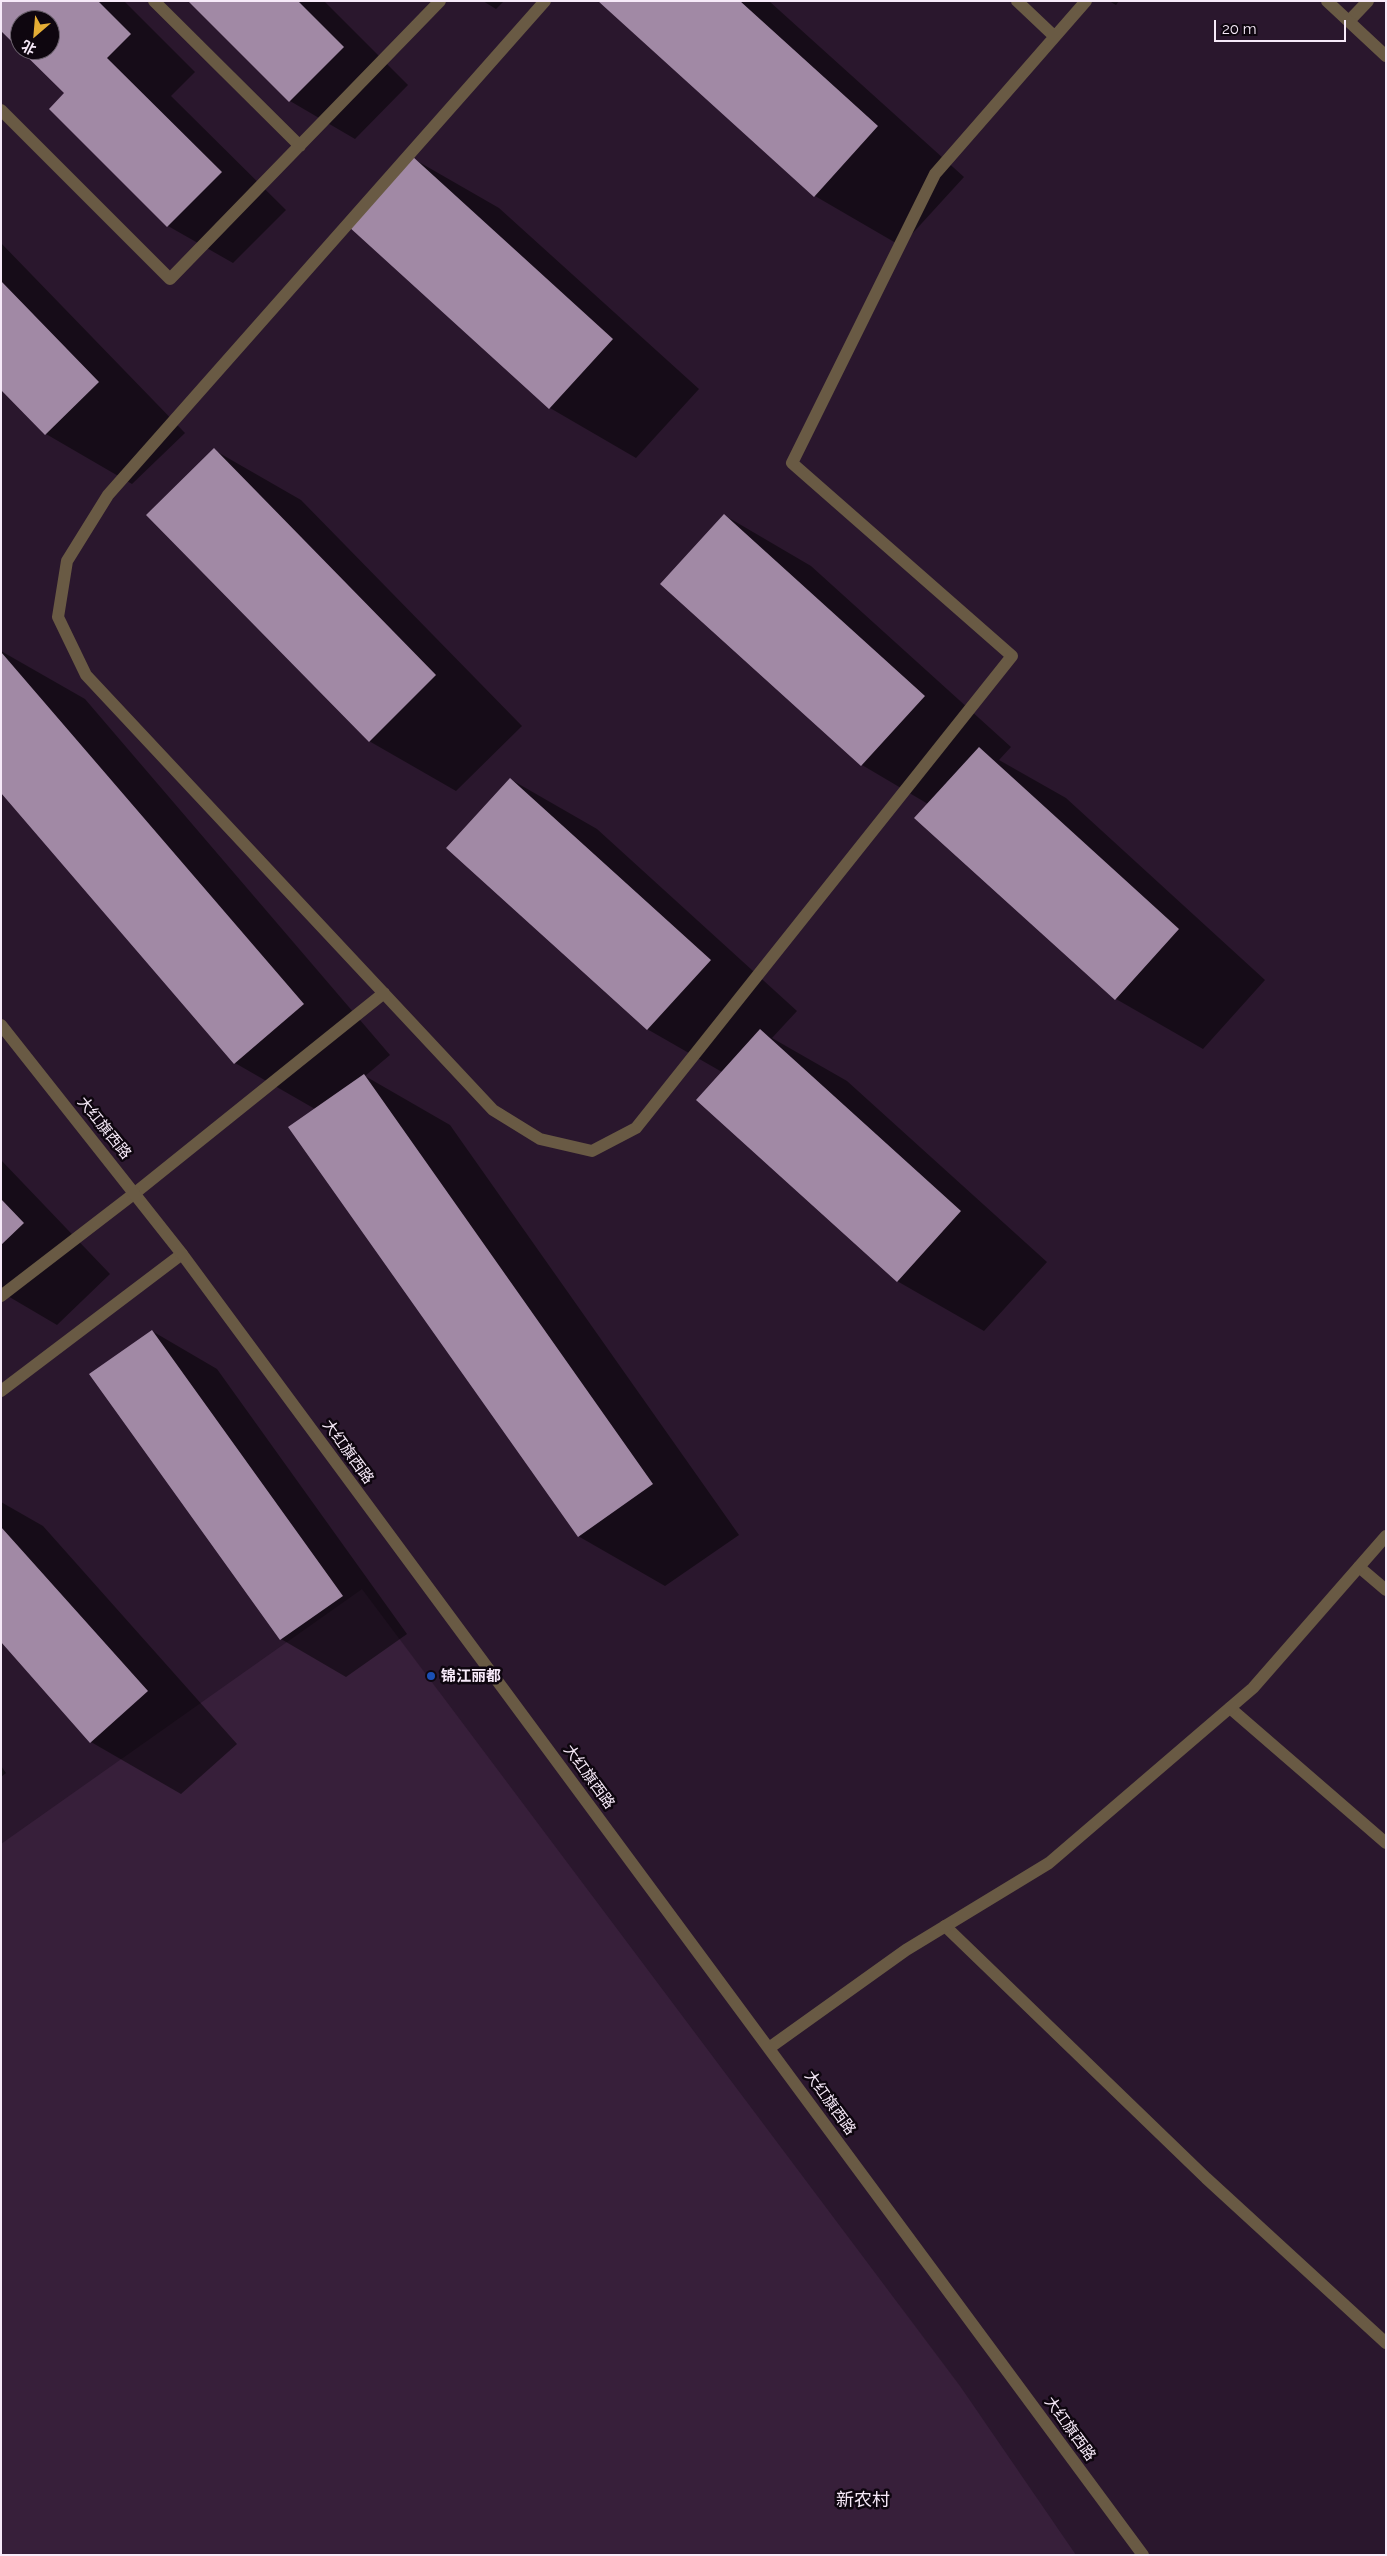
<!DOCTYPE html>
<meta charset="utf-8">
<style>
body{margin:0}
#map{position:relative;width:1387px;height:2556px;overflow:hidden;background:#2a172d;font-family:Raleway,"Noto Sans SC",sans-serif}
canvas{display:block}
.frame{position:absolute;inset:0;border:2px solid #f7eaf9;pointer-events:none}
.north{position:absolute;left:10px;top:10px;width:50px;height:50px;box-sizing:border-box;background:#0e060f;border:1px solid #6b616d;border-radius:50%;rotate:207deg;font-size:14px;font-weight:700;line-height:20px;text-align:center;color:#f7eaf9}
.north::after{content:'';display:block;margin:auto;width:18px;height:22px;background:#e4ad35;clip-path:polygon(50% 0,100% 100%,50% 72%,0 100%)}
.scale{position:absolute;left:1214px;top:20px;width:132px;height:22px;box-sizing:border-box;border:2px solid #f7eaf9;border-top:0;padding-left:6px;font-size:15px;line-height:18px;white-space:nowrap;color:#f7eaf9;-webkit-text-stroke:4px #0e060f;paint-order:stroke}
</style>
<div id="map">
<canvas width="1387" height="2556"></canvas>
<div class="frame"></div>
<div class="north">北</div>
<div class="scale">20 m</div>
</div>
<script>
const g = document.querySelector('canvas').getContext('2d');
g.lineJoin = 'round';
function paint(path, color) { g.fillStyle = color; g.fill(path, 'evenodd'); }
const toPath = rows => new Path2D(rows.map(r => 'M' + r).join(''));
function stroke(path, color, width, dash) { g.strokeStyle = color; g.lineWidth = width; g.lineCap = dash ? 'butt' : 'round'; g.setLineDash(dash || []); g.stroke(path); }
function drawText(font, color, halo, rows, align = 'center') {
  g.font = font + ' Raleway,"Noto Sans SC",sans-serif'; g.lineWidth = 5; g.setLineDash([]); g.textBaseline = 'middle'; g.strokeStyle = halo; g.fillStyle = color; for (const [text, x, y, turn = 0] of rows) {
    g.save(); g.translate(x, y); g.rotate((+turn || 0) * Math.PI / 180); g.textAlign = isNaN(turn) ? turn : align; if (halo) g.strokeText(text, 0, 0); g.fillText(text, 0, 0); g.restore();
  }
}
paint(toPath([
 [362,1589,960,2386,1076,2555,1,2554,1,1844]
]), '#371f3a');
paint(toPath([
 [1,1,124,1,195,72,171,96,286,210,233,263,168,226,65,93,22,50,50,50,50,20,20,20,20,48],
 [189,1,324,1,408,85,355,139,290,101],
 [483,1,504,1,496,9],
 [599,1,769,1,964,177,901,246,815,196],
 [1109,1,1119,1,1116,5],
 [412,158,499,208,699,389,636,458,550,408],
 [1,243,185,433,132,484,46,434,1,389],
 [214,450,301,500,522,726,456,791,369,741],
 [724,515,811,566,1011,747,999,760,1066,798,1265,980,1203,1049,1116,999,916,817,928,804,862,765,662,584],
 [1,651,85,699,390,1055,365,1076,450,1125,739,1535,665,1586,578,1536,315,1109,235,1063,1,791],
 [510,779,597,829,797,1011,772,1038,847,1081,1047,1262,984,1331,897,1281,722,1072,647,1029],
 [1,1160,110,1274,57,1325,1,1292],
 [152,1331,217,1369,407,1634,346,1677,281,1639,91,1375],
 [1,1502,43,1526,237,1744,181,1794,91,1742,1,1641],
 [1,1766,6,1773,1,1777]
]), '#0007');
paint(toPath([
 [1,1,98,1,131,34,107,58,222,172,167,227,49,109,64,93,1,31],
 [20,20,50,20,50,50,20,50],
 [188,1,298,1,344,47,289,102],
 [598,1,740,1,878,126,814,197],
 [412,156,613,339,549,409,348,226],
 [1,281,99,382,45,435,1,390],
 [214,448,436,675,369,742,146,515],
 [724,514,925,696,861,766,660,584],
 [1,652,304,1004,234,1064,1,793],
 [979,747,1179,929,1115,1000,914,818],
 [510,778,711,960,647,1030,446,848],
 [760,1029,961,1211,897,1282,696,1100],
 [364,1074,653,1484,578,1537,288,1127],
 [1,1199,24,1223,1,1245],
 [152,1330,343,1596,280,1640,89,1374],
 [1,1527,148,1691,90,1743,1,1642]
]), '#a189a5');
stroke(toPath([
 [154,1,300,146],
 [545,1,108,495,67,561,58,617,86,675,493,1110,540,1139,592,1151,636,1128,1012,656,792,463,935,174,1086,1],
 [1017,1,1054,36],
 [1349,21,1368,1],
 [1,110,170,279,440,1],
 [1,1296,135,1193,384,993],
 [1,1391,182,1254],
 [1359,1567,1386,1590],
 [1230,1708,1386,1843],
 [945,1926,1206,2178,1386,2343]
]), '#695a44', 12);
stroke(toPath([
 [1327,1,1386,56],
 [1,1025,182,1254,1143,2555],
 [769,2048,906,1950,1049,1863,1253,1688,1386,1536]
]), '#695a44', 12);
for (const [x, y, r, color] of [
 [431,1676,5,"#1a4fb4"]
]) { const dot = new Path2D(); dot.arc(x, y, r, 0, 2 * Math.PI); g.fillStyle = color; g.fill(dot); stroke(dot, '#0e060f', 2); }
drawText('15px', '#f7eaf9', '#0e060f', [
 ["大红旗西路",104,1128,51],
 ["大红旗西路",348,1452,54],
 ["大红旗西路",589,1777,54],
 ["大红旗西路",830,2103,54],
 ["大红旗西路",1070,2429,54]
]);
drawText('bold 15px', '#f7eaf9', '#0e060f', [
 ["锦江丽都",441,1676]
], 'left');
drawText('18px', '#f7eaf9', '#0e060f', [
 ["新农村",863,2501]
]);
</script>
